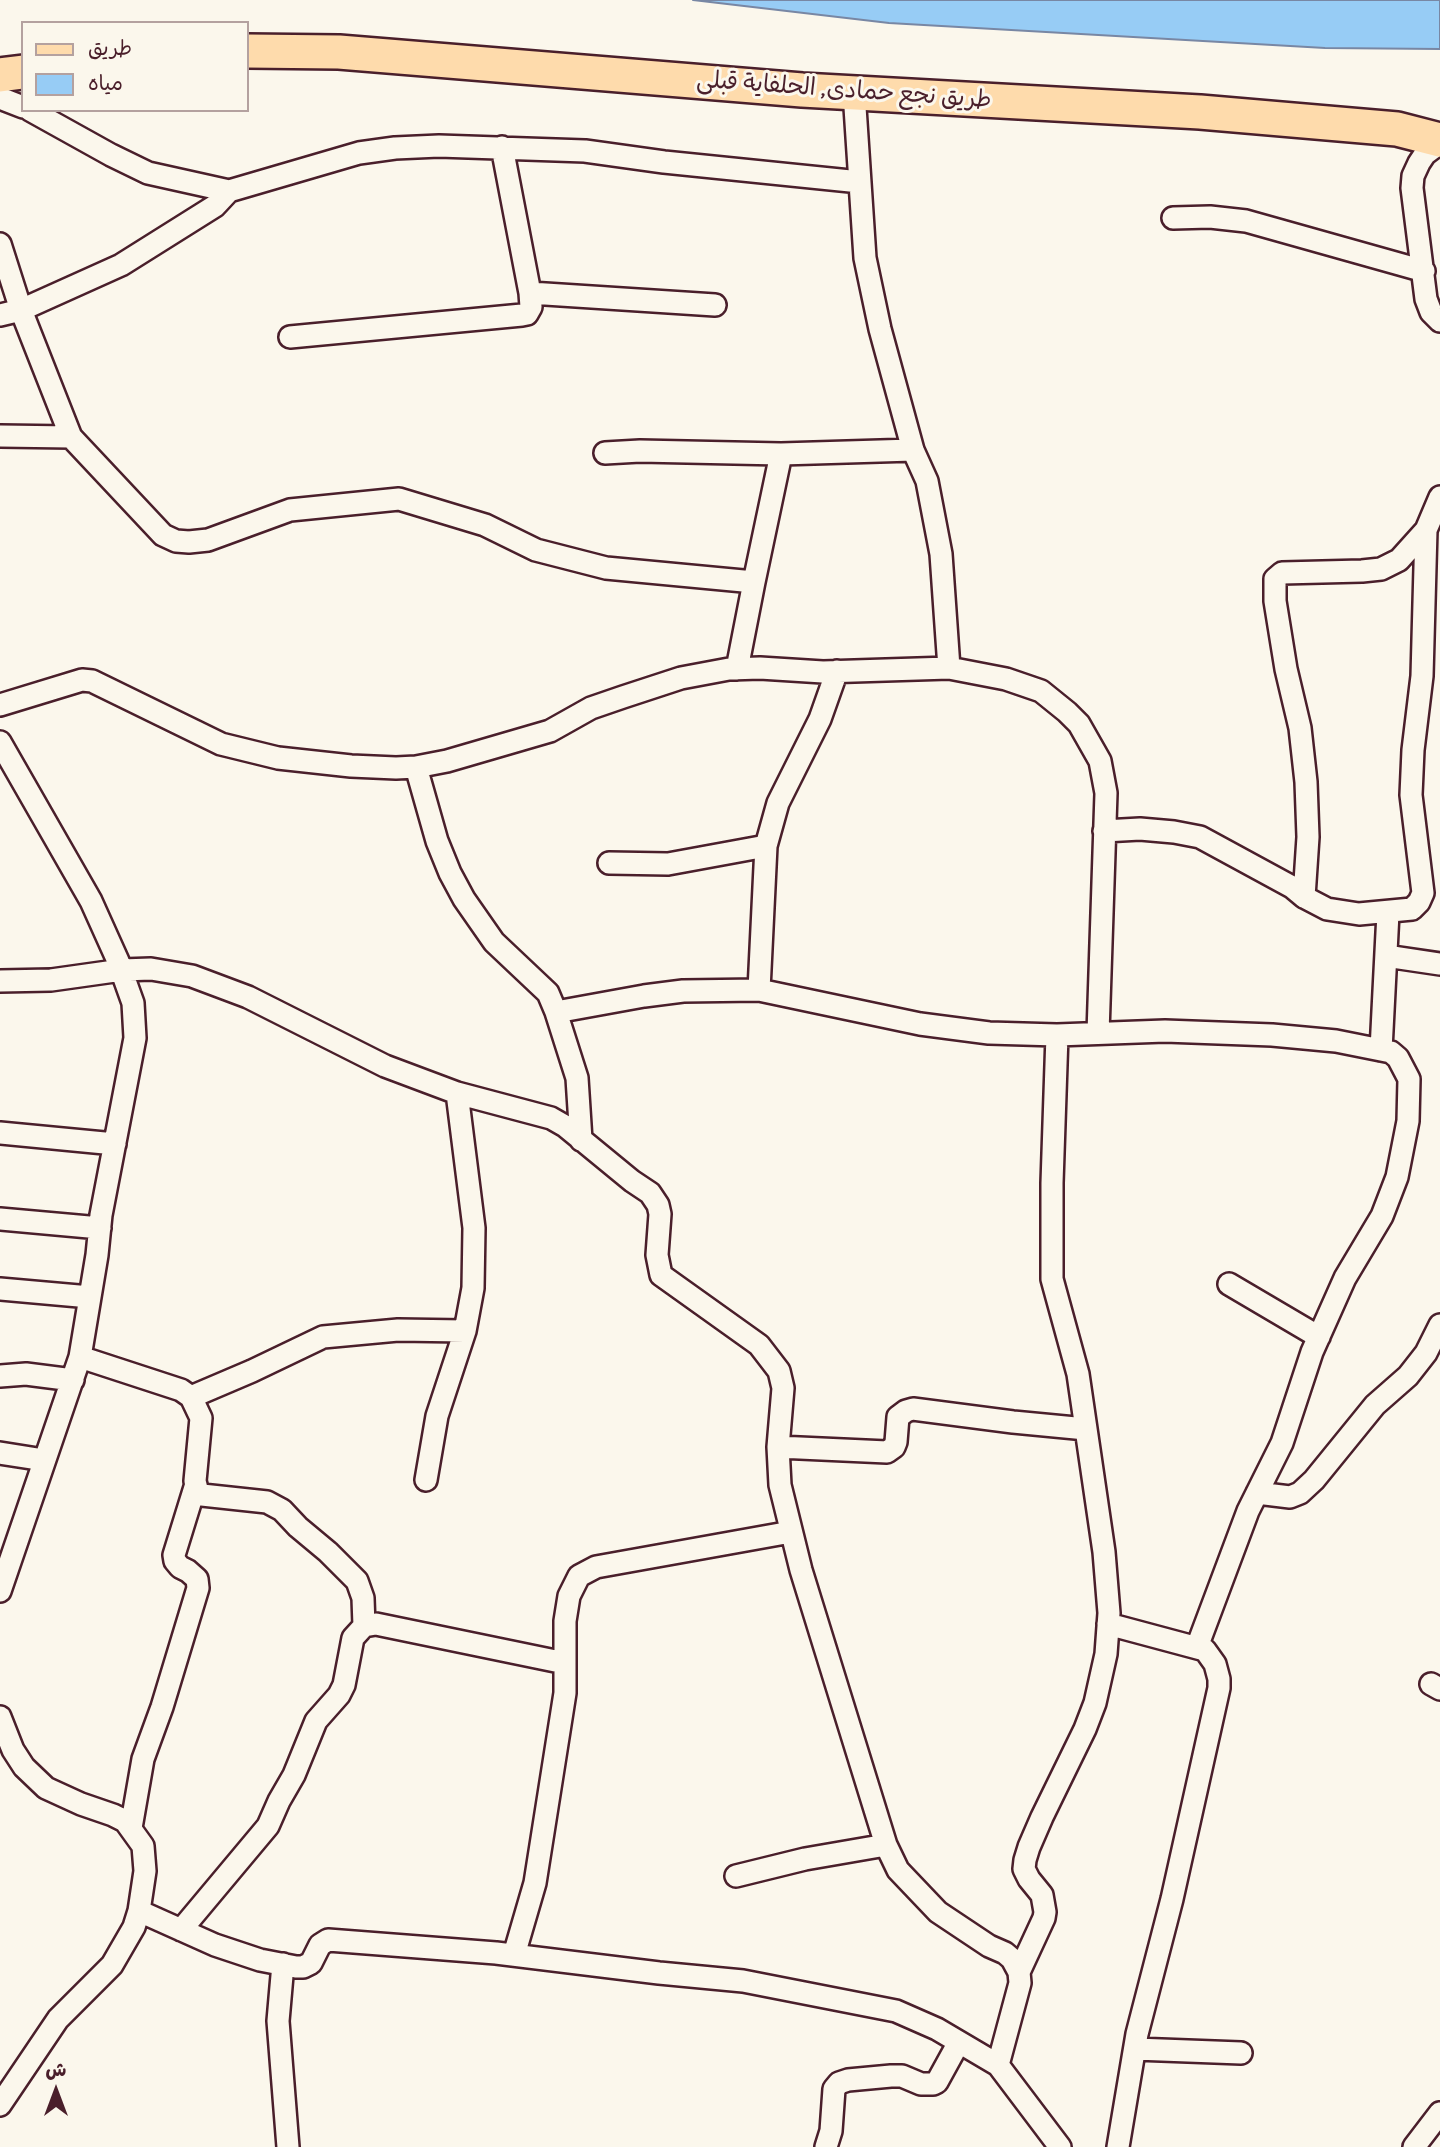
<!DOCTYPE html>
<meta charset="utf-8">
<style>
body{margin:0}
#map{position:relative;width:1440px;height:2147px;overflow:hidden;background:#fbf7ec;font-family:Itim,"Playpen Sans Arabic",sans-serif}
canvas{display:block}
.legend{position:absolute;left:21px;top:21px;width:228px;height:91px;box-sizing:border-box;background:#fbf7ec;border:2px solid #b4a19f;margin:0;padding:9px 12px;list-style:none;font-size:21px;color:#4a1f2b}
.legend li{display:flex;align-items:center;gap:14px;height:35px}
.legend b{width:35px;border:2px solid #b4a19f}
.north{position:absolute;left:21px;top:2056px;width:70px;height:70px;-webkit-text-stroke:5px #fbf7ec;paint-order:stroke;rotate:0deg;font-size:19px;font-weight:700;line-height:28px;text-align:center;color:#4a1f2b}
.north::after{content:'';display:block;margin:auto;width:24px;height:32px;background:#4a1f2b;clip-path:polygon(50% 0,100% 100%,50% 72%,0 100%)}
</style>
<div id="map">
<canvas width="1440" height="2147"></canvas>
<ul class="legend">
<li><b style="height:9px;background:#fedbac"></b>طريق</li>
<li><b style="height:19px;background:#97ccf5"></b>مياه</li>
</ul>
<div class="north">ش</div>
</div>
<script>
const g = document.querySelector('canvas').getContext('2d');
g.lineJoin = 'round';
function paint(path, color) { g.fillStyle = color; g.fill(path, 'evenodd'); }
const toPath = rows => new Path2D(rows.map(r => 'M' + r).join(''));
function stroke(path, color, width, dash) { g.strokeStyle = color; g.lineWidth = width; g.lineCap = dash ? 'butt' : 'round'; g.setLineDash(dash || []); g.stroke(path); }
function drawText(font, color, halo, rows, align = 'center') {
  g.font = font + ' Itim,"Playpen Sans Arabic",sans-serif'; g.lineWidth = 6; g.setLineDash([]); g.textBaseline = 'middle'; g.strokeStyle = halo; g.fillStyle = color; for (const [text, x, y, turn = 0] of rows) {
    g.save(); g.translate(x, y); g.rotate((+turn || 0) * Math.PI / 180); g.textAlign = isNaN(turn) ? turn : align; if (halo) g.strokeText(text, 0, 0); g.fillText(text, 0, 0); g.restore();
  }
}
const water = toPath([
 [693,0,1440,0,1440,49,1325,48,889,23,693,0]
]);
paint(water, '#97ccf5');
stroke(water, '#7887a4', 2);
const minor = toPath([
 [854,92,865,258,880,329,913,450,927,481,941,554,949,668],
 [0,98,23,107],
 [30,110,111,155,148,173,229,191,359,153,395,148,439,146,585,151,664,162,860,182],
 [1440,143,1425,154,1419,163,1413,176,1412,188,1426,299,1431,312,1440,321],
 [502,147,530,293,715,305],
 [1173,218,1210,217,1246,221,1424,271],
 [0,244,21,310,71,437,163,535,176,541,189,542,208,540,290,510,399,499,485,525,536,550,606,568,754,582,737,669],
 [0,315,21,310,121,265,215,206,229,191],
 [290,337,522,315,527,314,531,307,530,293],
 [0,436,71,437],
 [605,453,640,451,781,454],
 [754,582,781,454,913,450],
 [0,705,82,680,92,681,221,744,278,758,351,766,396,768,416,767,447,761,550,731,591,708,623,697,681,678,729,669,760,668,823,672,949,668,1006,679,1041,691,1067,712,1079,724,1100,761,1106,793,1098,1033],
 [0,742,91,901,118,961,133,1003,135,1038,101,1215,97,1255,80,1357,0,1591],
 [416,767,437,841,450,873,464,899,494,942,548,993,556,1012,577,1078,581,1140],
 [1104,831,1140,829,1174,832,1200,837,1292,887,1304,897,1327,909,1359,914,1412,909,1419,902,1423,893,1411,795,1413,750,1422,676,1426,530],
 [609,863,668,864,766,846],
 [1304,897,1308,837,1306,782,1300,728,1286,669,1275,601,1275,579,1282,573,1362,571,1381,569,1399,560,1426,530,1440,497],
 [1386,956,1440,964],
 [0,981,51,980,122,970,151,969,192,976,248,997,385,1066,457,1093,551,1118,565,1126,632,1181,650,1193,658,1205,660,1214,657,1255,661,1275,759,1345,779,1371,783,1388,778,1447,780,1485,801,1570,886,1845,898,1870,938,1912,989,1946,1005,1953,1012,1959,1019,1972,1020,1983,998,2065,1060,2147],
 [759,990,766,846,778,803,820,719,837,671],
 [556,1012,644,996,683,991,759,990,920,1024,989,1033,1057,1035,1165,1031,1272,1035,1336,1041,1391,1052,1398,1058,1409,1079,1408,1121,1397,1177,1382,1216,1345,1278,1312,1352,1282,1443,1248,1511,1197,1647],
 [1381,1050,1388,913],
 [0,1133,115,1144],
 [0,1219,100,1228],
 [1229,1284,1319,1337],
 [0,1289,90,1297],
 [80,1357,181,1390,191,1397,201,1418,195,1481,198,1493,202,1495,267,1502,282,1510,298,1527,328,1552,357,1581,363,1598,364,1626],
 [0,1376,26,1374,73,1380],
 [191,1397,252,1371,323,1337,398,1330,465,1331],
 [778,1447,887,1452,894,1447,896,1442,898,1417,906,1411,913,1409,1013,1422,1086,1429],
 [0,1453,44,1460],
 [426,1480,437,1416,465,1331,473,1288,474,1228,457,1093],
 [1257,1493,1290,1497,1300,1493,1314,1480,1375,1405,1408,1376,1426,1353,1440,1325],
 [1108,1624,1205,1650,1215,1664,1219,1679,1219,1688,1172,1899,1137,2034,1118,2147],
 [1431,1684,1440,1689],
 [0,1717,13,1750,24,1767,46,1788,81,1804,113,1815,125,1821,143,1846,145,1871,139,1911,134,1927,112,1965,58,2019,0,2105],
 [131,1828,143,1759,162,1707,198,1588,197,1579,188,1571,180,1567,175,1561,174,1555,195,1487],
 [736,1876,805,1859,886,1845],
 [139,1911,215,1945,260,1960,296,1967,303,1967,311,1963,320,1945,328,1940,496,1953,659,1973,743,1981,896,2011,937,2029,998,2065],
 [181,1930,268,1826,279,1801,294,1775,316,1721,339,1695,344,1685,353,1638,364,1626,376,1624,565,1663],
 [514,1955,535,1883,565,1693,565,1621,569,1596,579,1576,596,1567,791,1532],
 [283,1964,278,2021,288,2147],
 [1019,1972,1044,1918,1045,1912,1042,1895,1029,1879,1024,1869,1025,1860,1029,1847,1042,1817,1085,1729,1095,1703,1106,1654,1109,1613,1104,1552,1078,1374,1052,1279,1052,1183,1057,1035],
 [1135,2049,1241,2053],
 [826,2147,831,2131,834,2089,839,2083,848,2080,891,2076,902,2076,921,2084,933,2084,937,2082,959,2042],
 [1414,2147,1440,2113]
]);
const primary = toPath([
 [247,51,339,52,802,90,1200,112,1397,129,1440,140],
 [0,75,23,72]
]);
stroke(minor, '#4a1f2b', 26);
stroke(primary, '#4a1f2b', 38);
stroke(minor, '#fbf7ec', 21);
stroke(primary, '#fedbac', 33);
drawText('24px', '#4a1f2b', '#fbf7ec', [
 ["طريق نجع حمادى, الحلفاية قبلى",844,91,4]
]);
</script>
